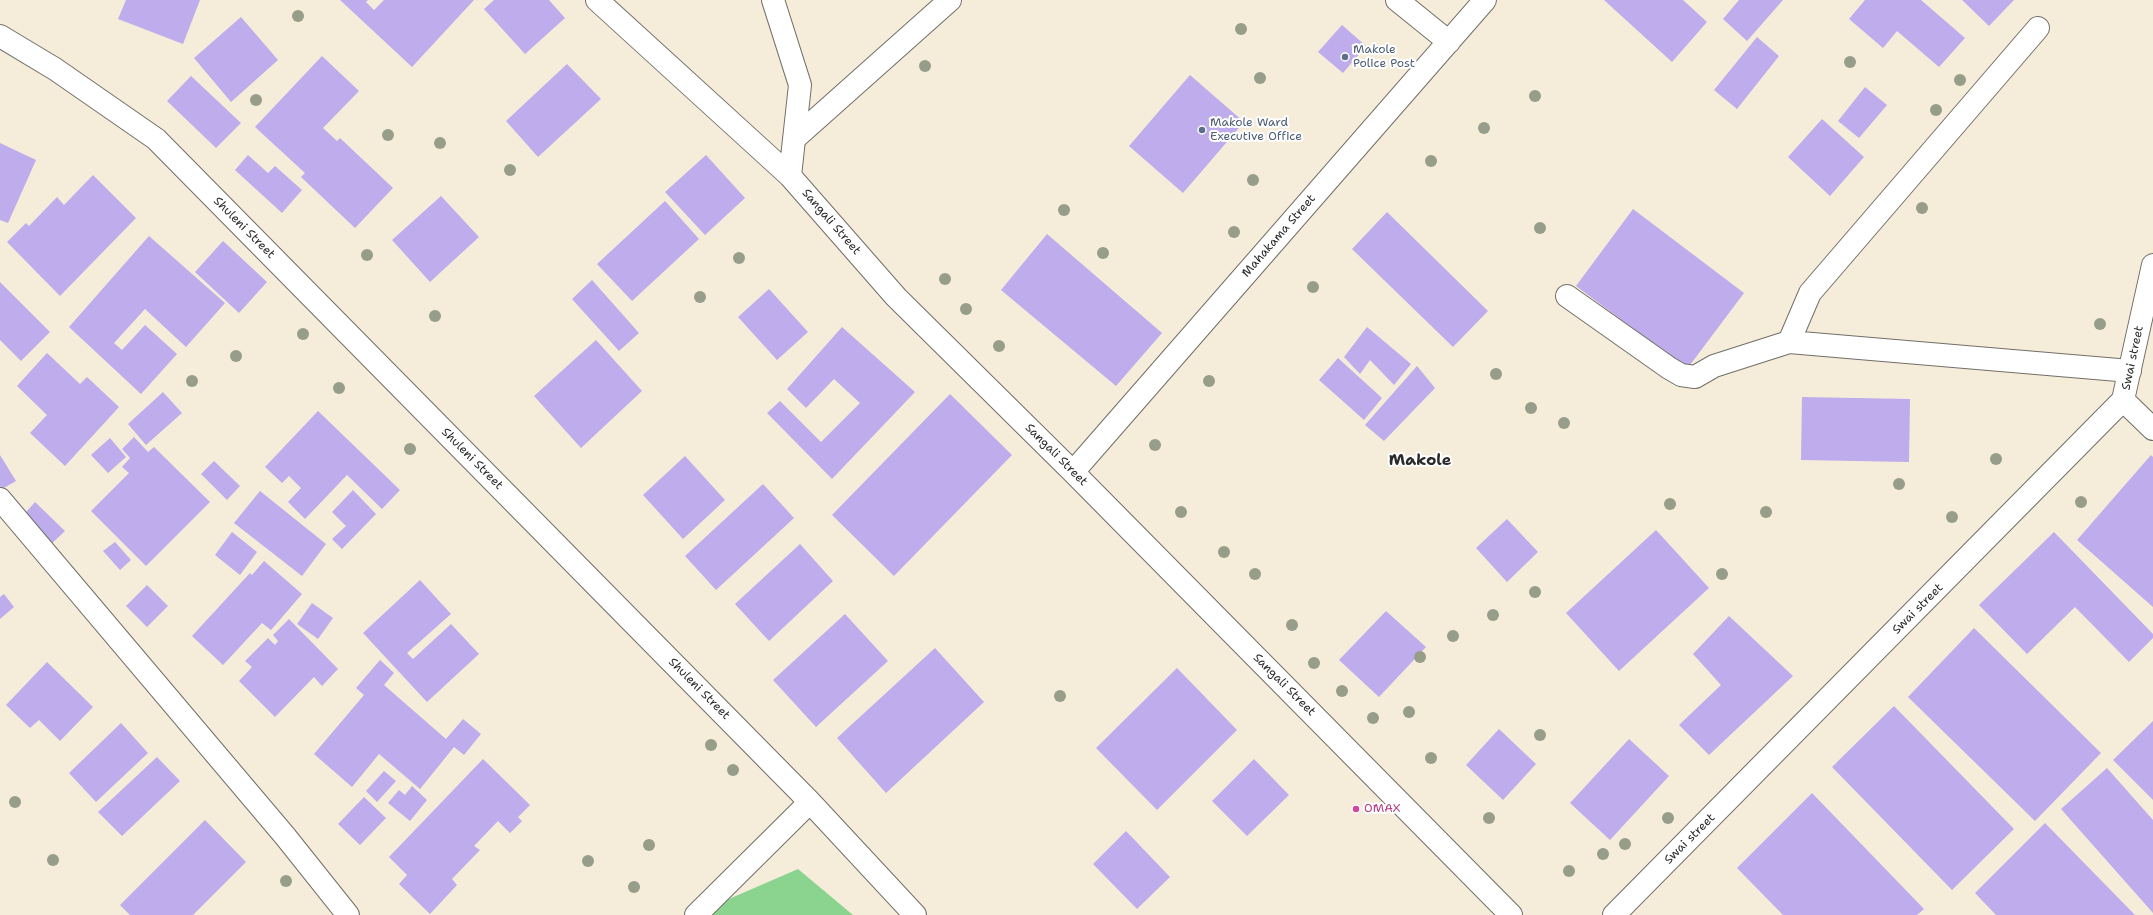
<!DOCTYPE html>
<style>
body{margin:0}
canvas{display:block;background:#f6ecda}
</style>
<canvas width="2153" height="915"></canvas>
<script>
const g = document.querySelector('canvas').getContext('2d');
g.lineJoin = 'round';
function paint(path, color) { g.fillStyle = color; g.fill(path, 'evenodd'); }
const toPath = rows => new Path2D(rows.map(r => 'M' + r).join(''));
function stroke(path, color, width, dash) { g.strokeStyle = color; g.lineWidth = width; g.lineCap = dash ? 'butt' : 'round'; g.setLineDash(dash || []); g.stroke(path); }
function drawText(font, color, halo, rows, align = 'center') {
  g.font = font + ' "Shantell Sans",sans-serif'; g.lineWidth = 4; g.setLineDash([]); g.textBaseline = 'middle'; g.strokeStyle = halo; g.fillStyle = color; for (const [text, x, y, turn = 0] of rows) {
    g.save(); g.translate(x, y); g.rotate((+turn || 0) * Math.PI / 180); g.textAlign = isNaN(turn) ? turn : align; if (halo) g.strokeText(text, 0, 0); g.fillText(text, 0, 0); g.restore();
  }
}
paint(toPath([
 [798,869,853,915,692,915]
]), '#8bd490');
paint(toPath([
 [126,0,200,0,183,44,118,19],
 [340,0,368,0,366,2,374,10,384,0,474,0,412,67],
 [494,0,549,0,565,18,525,54,484,9],
 [1604,0,1683,0,1707,22,1672,62],
 [1739,0,1783,0,1747,41,1723,19],
 [1865,0,1921,0,1965,38,1939,67,1897,31,1883,48,1849,19],
 [1962,0,2014,0,1989,26],
 [241,17,278,60,231,102,194,58],
 [1342,25,1366,46,1343,73,1318,52],
 [1757,37,1779,56,1737,109,1714,90],
 [322,56,359,91,323,128,337,141,340,138,393,188,355,228,301,177,305,173,255,127],
 [567,64,601,99,538,157,506,121],
 [1190,75,1244,122,1183,193,1129,146],
 [191,76,241,123,216,148,167,101],
 [1865,87,1887,105,1859,138,1838,121],
 [1822,119,1864,157,1830,196,1788,157],
 [0,143,36,160,8,223,0,220],
 [248,155,268,173,275,166,302,190,282,213,235,170],
 [706,155,745,198,705,235,665,192],
 [93,175,136,218,60,296,7,242,26,223,29,226,57,197,64,205],
 [441,196,479,237,430,282,392,240],
 [665,201,699,239,632,301,597,264],
 [1633,209,1744,293,1687,369,1576,286],
 [1387,212,1488,311,1453,347,1352,249],
 [1047,234,1162,333,1116,386,1001,290],
 [149,236,225,303,186,347,145,309,114,343,122,350,145,325,177,354,141,394,69,327],
 [223,241,267,282,239,313,195,272],
 [592,280,639,333,619,351,572,299],
 [0,282,50,332,21,361,0,340],
 [769,289,808,332,777,360,738,317],
 [842,327,915,392,832,479,767,413,780,401,821,442,860,403,834,379,806,408,787,389],
 [1367,327,1411,364,1394,385,1370,360,1360,374,1344,357],
 [596,340,642,391,581,448,534,396],
 [47,353,80,384,87,377,119,407,65,466,30,433,47,415,17,386],
 [1338,358,1382,398,1364,420,1319,380],
 [1417,366,1435,388,1384,441,1365,425],
 [163,392,182,413,146,445,128,424],
 [950,394,1012,455,894,576,832,515],
 [1802,397,1910,399,1909,462,1801,460],
 [318,411,400,490,382,509,347,475,305,519,288,502,301,488,289,476,282,483,265,467],
 [134,437,148,452,154,447,210,502,146,566,91,511,129,473,122,467,130,458,122,449],
 [110,438,126,457,108,473,91,455],
 [0,455,16,481,2,489,0,486],
 [2151,455,2153,457,2153,607,2077,540],
 [685,456,725,500,683,539,643,495],
 [214,461,240,486,227,500,201,474],
 [763,484,794,518,716,590,685,556],
 [353,490,376,514,342,549,332,539,346,526,332,512],
 [260,491,326,544,302,576,234,523],
 [35,502,65,531,46,549,18,521],
 [1507,519,1538,552,1507,582,1476,548],
 [1656,530,1709,588,1619,671,1566,613],
 [232,532,257,552,240,575,215,555],
 [2054,532,2153,634,2153,638,2129,662,2075,607,2027,654,1979,605],
 [115,542,131,560,120,570,103,551],
 [800,544,833,581,769,641,735,604],
 [264,561,302,594,271,630,262,623,223,665,192,636,250,573,252,575],
 [420,580,451,614,407,653,413,659,451,624,479,654,427,702,363,633],
 [147,585,168,606,147,627,126,606],
 [4,594,14,607,0,619,0,597],
 [312,603,333,618,318,639,297,624],
 [1386,611,1426,647,1379,697,1339,660],
 [845,614,888,661,816,727,773,680],
 [1729,616,1793,676,1709,755,1679,725,1721,685,1693,654],
 [289,619,338,669,322,686,314,677,275,717,239,681,252,667,245,661,268,638,275,645,278,641,273,635],
 [1974,628,2101,753,2035,821,1908,697],
 [935,648,984,702,886,793,837,738],
 [380,660,394,673,384,685,446,739,463,719,481,734,464,755,454,747,420,789,379,754,352,787,314,754,364,695,356,688],
 [47,662,93,707,60,741,39,720,30,728,6,705],
 [1177,668,1237,730,1157,810,1096,748],
 [1894,706,2014,829,1952,890,1832,767],
 [2153,721,2153,800,2113,760],
 [121,723,148,753,96,802,69,773],
 [1499,729,1536,764,1503,800,1466,765],
 [1629,739,1669,776,1610,840,1570,803],
 [157,757,180,781,122,836,98,812],
 [483,759,530,805,518,817,522,821,510,833,498,821,474,846,480,850,452,879,457,885,430,914,399,884,407,875,389,857],
 [1254,759,1289,795,1247,836,1212,801],
 [2107,768,2153,820,2153,913,2061,809],
 [384,771,396,781,377,802,366,791],
 [412,786,427,800,410,821,388,803,399,790,405,795],
 [1812,793,1924,909,1917,915,1783,915,1737,868],
 [364,797,386,818,360,845,338,824],
 [205,820,246,862,193,915,130,915,120,905],
 [2045,823,2135,915,1996,915,1975,893],
 [1126,831,1170,877,1137,909,1093,864]
]), '#beacec');
const street = toPath([
 [597,0,790,176,896,297,1073,472,1511,915],
 [773,0,800,85,790,176],
 [1397,0,1449,42],
 [0,36,55,69,156,139,810,802,915,915],
 [794,139,950,0],
 [1567,296,1669,368,1681,375,1695,377,1714,366,1789,342,2130,371],
 [1789,342,1810,293,2038,28],
 [2123,400,2153,429],
 [1073,472,1485,0],
 [0,499,285,836,348,915],
 [696,915,810,802],
 [1614,915,2123,400,2153,265]
]);
stroke(street, '#726f68', 24);
stroke(street, '#fff', 22);
g.fillStyle = '#969e8a';
for (const [x, y] of [
 [298,16],
 [1241,29],
 [1850,62],
 [925,66],
 [1260,78],
 [1960,80],
 [1535,96],
 [256,100],
 [1936,110],
 [1484,128],
 [388,135],
 [440,143],
 [1431,161],
 [510,170],
 [1253,180],
 [1922,208],
 [1064,210],
 [1540,228],
 [1234,232],
 [1103,253],
 [367,255],
 [739,258],
 [945,279],
 [1313,287],
 [700,297],
 [966,309],
 [435,316],
 [2100,324],
 [303,334],
 [999,346],
 [236,356],
 [1496,374],
 [192,381],
 [1209,381],
 [339,388],
 [1531,408],
 [1564,423],
 [1155,445],
 [410,449],
 [1996,459],
 [1899,484],
 [2081,502],
 [1670,504],
 [1181,512],
 [1766,512],
 [1952,517],
 [1224,552],
 [1255,574],
 [1722,574],
 [1535,592],
 [1493,615],
 [1292,625],
 [1453,636],
 [1420,657],
 [1314,663],
 [1342,691],
 [1060,696],
 [1409,712],
 [1373,718],
 [1540,735],
 [711,745],
 [1431,758],
 [733,770],
 [15,802],
 [1489,818],
 [1668,818],
 [1625,844],
 [649,845],
 [1603,854],
 [53,860],
 [588,861],
 [1569,871],
 [286,881],
 [634,887]
]) { g.beginPath(); g.arc(x, y, 6, 0, 2 * Math.PI); g.fill(); }
for (const [x, y, r, color] of [
 [1345,57,4,"#5c6f8a"],
 [1202,130,4,"#5c6f8a"],
 [1356,809,4,"#d1479c"]
]) { const dot = new Path2D(); dot.arc(x, y, r, 0, 2 * Math.PI); g.fillStyle = color; g.fill(dot); stroke(dot, '#fff', 1.5); }
drawText('12px', '#4e5e75', '#fff', [
 ["Makole",1353,50],
 ["Police Post",1353,64],
 ["Makole Ward",1210,123],
 ["Executive Office",1210,137]
], 'left');
drawText('12px', '#2b2b2b', '#fff', [
 ["Sangali Street",831,222,49],
 ["Shuleni Street",244,228,45],
 ["Mahakama Street",1279,236,-49],
 ["Swai street",2133,358,-78],
 ["Sangali Street",1056,455,45],
 ["Shuleni Street",472,459,45],
 ["Swai street",1918,609,-45],
 ["Sangali Street",1284,685,45],
 ["Shuleni Street",699,689,45],
 ["Swai street",1690,839,-45]
]);
drawText('12px', '#b23c85', '#fff', [
 ["OMAX",1364,809]
], 'left');
drawText('bold 16px', '#2b2b2b', '#fff', [
 ["Makole",1420,461]
]);
</script>
